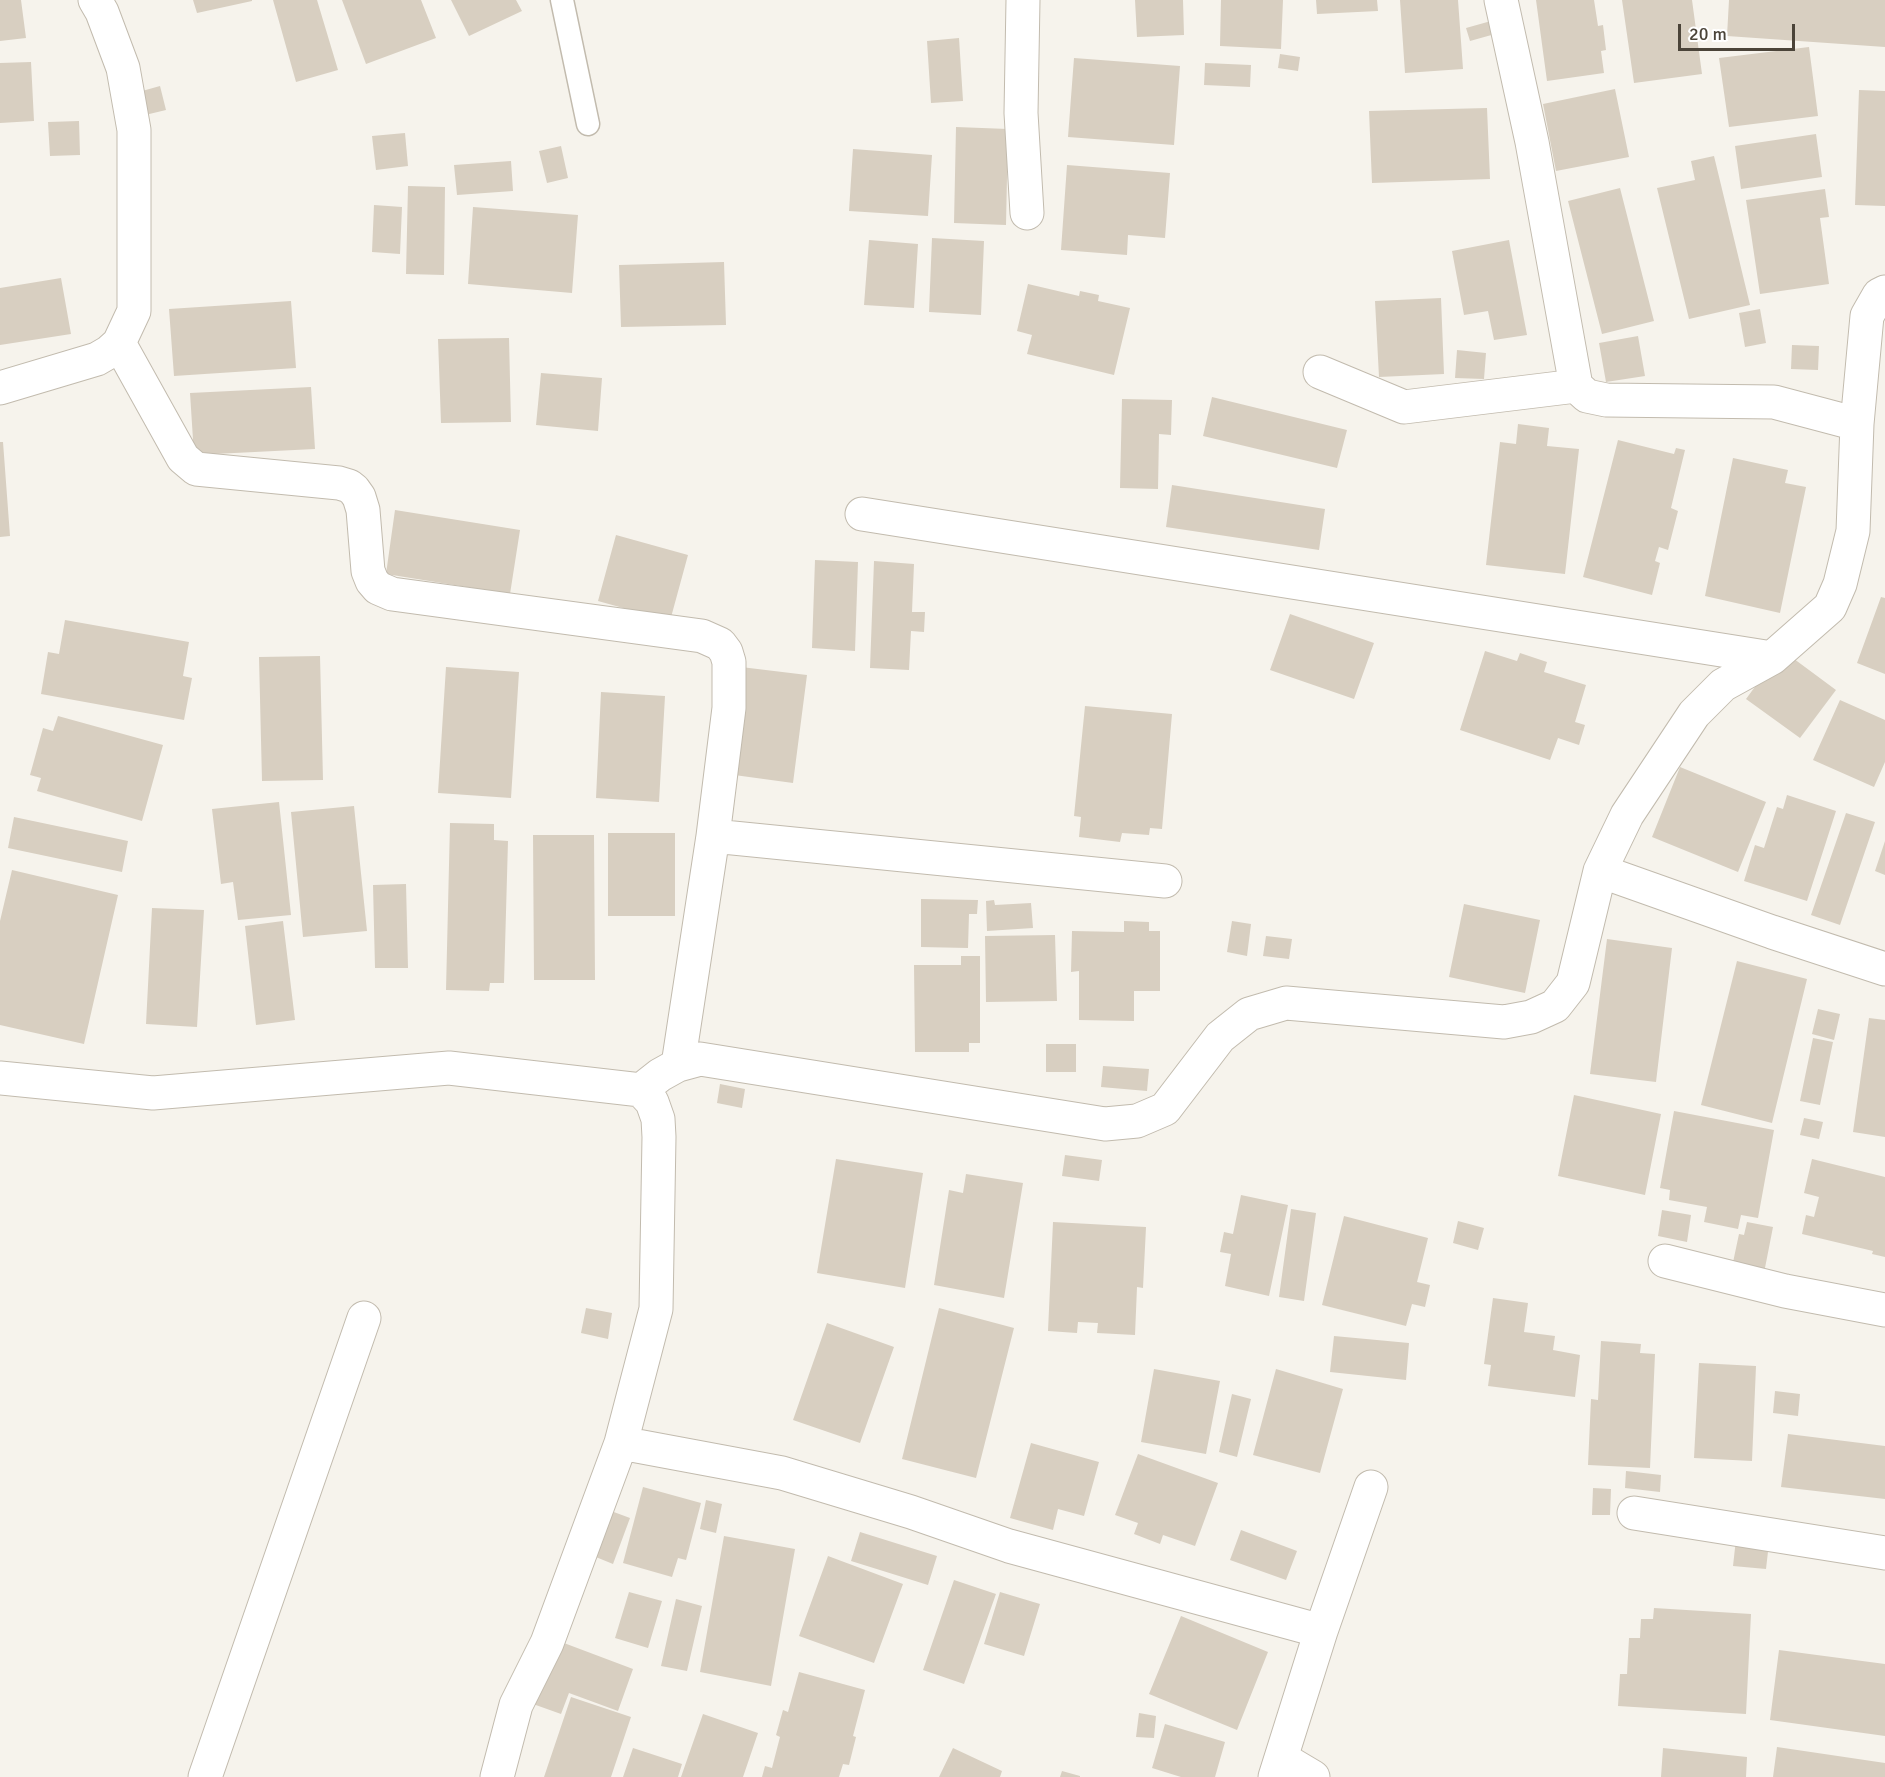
<!DOCTYPE html>
<style>
body{margin:0}
#map{position:relative;width:1885px;height:1777px;overflow:hidden;background:#f6f3ec;font-family:Signika,sans-serif}
canvas{display:block}
.scale{position:absolute;left:1678px;top:24px;width:117px;height:27px;box-sizing:border-box;border:3px solid #4b4439;border-top:0;padding-left:8px;font-size:18px;line-height:21px;white-space:nowrap;color:#4b4439;-webkit-text-stroke:4px #fff;paint-order:stroke}
</style>
<div id="map">
<canvas width="1885" height="1777"></canvas>
<div class="scale">20 m</div>
</div>
<script>
const g = document.querySelector('canvas').getContext('2d');
g.lineJoin = 'round';
function paint(path, color) { g.fillStyle = color; g.fill(path, 'evenodd'); }
const toPath = rows => new Path2D(rows.map(r => 'M' + r).join(''));
function stroke(path, color, width, dash) { g.strokeStyle = color; g.lineWidth = width; g.lineCap = dash ? 'butt' : 'round'; g.setLineDash(dash || []); g.stroke(path); }
paint(toPath([
 [0,0,21,0,26,38,0,41],
 [193,0,252,0,252,1,197,13],
 [273,0,317,0,338,70,296,82],
 [342,0,421,0,436,38,366,64],
 [451,0,516,0,522,11,469,36],
 [1135,0,1183,0,1184,35,1137,37],
 [1221,0,1283,0,1281,49,1220,46],
 [1316,0,1377,0,1378,11,1317,14],
 [1400,0,1458,0,1463,69,1405,73],
 [1536,0,1594,0,1598,26,1603,25,1606,50,1601,51,1604,73,1547,81],
 [1622,0,1692,0,1702,74,1634,83],
 [1729,0,1885,0,1885,47,1727,36],
 [1491,21,1495,34,1470,41,1466,28],
 [959,38,963,101,931,103,927,41],
 [1809,47,1818,116,1729,127,1719,58],
 [1280,54,1300,57,1298,71,1278,68],
 [1074,58,1180,66,1174,145,1068,137],
 [31,62,34,121,0,123,0,63],
 [1205,63,1251,65,1250,87,1204,85],
 [160,86,166,110,141,116,135,93],
 [1615,89,1629,157,1556,171,1543,104],
 [1859,90,1885,91,1885,206,1855,205],
 [1487,108,1490,179,1372,183,1369,111],
 [79,121,80,155,50,156,48,122],
 [956,127,1008,129,1006,225,954,223],
 [405,133,408,166,376,170,372,136],
 [1816,134,1822,177,1741,189,1735,146],
 [561,146,568,178,547,183,539,151],
 [853,149,932,155,928,216,849,211],
 [1714,156,1750,305,1689,319,1657,188,1695,180,1691,161],
 [511,161,513,191,457,195,454,165],
 [1067,165,1170,173,1165,238,1128,235,1127,255,1061,250],
 [408,186,445,187,444,275,406,274],
 [1620,188,1654,321,1602,334,1568,201],
 [1825,189,1829,217,1820,218,1829,284,1760,294,1746,200],
 [374,205,402,207,400,254,372,252],
 [473,207,578,215,572,293,468,284],
 [932,238,984,241,981,315,929,312],
 [869,240,918,244,914,308,864,305],
 [1509,240,1527,335,1494,340,1488,311,1464,315,1452,251],
 [724,262,726,325,621,327,619,265],
 [61,278,71,334,0,345,0,288],
 [1028,284,1079,296,1080,291,1099,295,1098,301,1130,308,1114,375,1027,354,1032,335,1017,331],
 [1441,298,1444,374,1379,377,1375,301],
 [291,301,296,368,174,376,169,309],
 [1760,309,1766,343,1745,347,1739,313],
 [1638,336,1645,376,1606,382,1599,343],
 [509,338,511,422,441,423,438,339],
 [1792,345,1819,346,1818,370,1791,369],
 [1457,350,1486,353,1484,379,1455,378],
 [541,373,602,378,598,431,536,425],
 [311,387,315,449,194,455,190,393],
 [1212,397,1347,430,1337,468,1203,436],
 [1122,399,1172,400,1171,435,1159,434,1158,489,1120,488],
 [1518,424,1549,428,1547,446,1579,449,1565,574,1486,565,1500,442,1516,444],
 [1618,440,1674,454,1676,448,1685,450,1671,508,1678,511,1668,550,1659,547,1655,561,1660,563,1652,595,1583,577],
 [0,442,3,442,10,536,0,537],
 [1733,458,1788,470,1785,483,1806,487,1780,613,1705,596],
 [1172,485,1325,509,1319,550,1166,527],
 [395,510,520,530,510,594,386,574],
 [616,535,688,555,670,621,598,601],
 [815,560,858,562,855,651,812,648],
 [874,561,914,564,912,612,925,612,924,632,911,631,909,670,870,668],
 [1881,597,1885,598,1885,674,1857,663],
 [1290,614,1374,643,1354,699,1270,670],
 [65,620,189,642,183,676,192,678,184,720,41,694,48,652,59,654],
 [1782,650,1836,690,1800,738,1746,699],
 [1485,651,1517,661,1520,653,1547,662,1544,672,1586,685,1575,722,1585,725,1579,745,1558,738,1550,760,1460,730],
 [320,656,323,780,262,781,259,657],
 [446,667,519,672,511,798,438,793],
 [741,667,807,675,793,783,727,774],
 [601,692,665,696,659,802,596,798],
 [1840,700,1885,720,1885,762,1874,787,1813,760],
 [1085,706,1172,714,1162,829,1150,828,1149,835,1122,833,1120,842,1079,837,1081,817,1074,816],
 [58,716,163,745,142,821,37,791,41,778,30,775,43,728,53,731],
 [1680,767,1766,802,1738,872,1652,837],
 [1787,795,1836,811,1807,901,1744,881,1755,845,1764,848,1777,807,1783,809],
 [279,802,291,915,238,920,233,882,221,884,212,809],
 [354,806,367,931,303,937,291,812],
 [1846,813,1875,822,1840,925,1811,915],
 [14,817,128,841,122,872,8,848],
 [450,823,494,824,494,840,508,841,504,983,490,983,489,991,446,990],
 [608,833,675,833,675,916,608,916],
 [533,835,594,835,595,980,534,980],
 [1885,841,1885,875,1875,871],
 [12,870,118,895,84,1044,0,1025,0,921],
 [406,884,408,968,375,968,373,885],
 [921,899,978,900,977,914,969,914,968,948,921,947],
 [994,900,995,905,1031,903,1033,928,987,931,986,901],
 [1464,904,1540,920,1525,993,1449,977],
 [152,908,204,910,197,1027,146,1024],
 [283,921,295,1020,256,1025,245,926],
 [1124,921,1149,922,1149,931,1160,931,1160,991,1134,991,1134,1021,1079,1020,1079,971,1071,972,1072,931,1124,932],
 [1232,921,1251,924,1247,956,1227,952],
 [1055,935,1057,1001,986,1002,985,936],
 [1266,936,1292,939,1289,959,1263,956],
 [1607,939,1672,948,1656,1082,1590,1074],
 [961,956,980,956,980,1043,969,1043,969,1052,915,1052,914,965,961,965],
 [1737,961,1807,979,1772,1123,1701,1105],
 [1818,1009,1840,1014,1834,1040,1812,1034],
 [1869,1018,1885,1020,1885,1137,1853,1132],
 [1813,1038,1833,1042,1820,1105,1800,1101],
 [1046,1044,1076,1044,1076,1072,1046,1072],
 [1103,1066,1149,1069,1147,1091,1101,1087],
 [720,1084,745,1089,742,1108,717,1103],
 [1574,1095,1661,1114,1645,1195,1558,1176],
 [1674,1111,1774,1130,1758,1218,1741,1215,1738,1229,1704,1222,1707,1207,1669,1200,1670,1190,1660,1188],
 [1804,1118,1823,1122,1819,1139,1800,1135],
 [1065,1155,1102,1160,1099,1181,1062,1176],
 [836,1159,923,1173,905,1288,817,1273],
 [1812,1159,1885,1177,1885,1257,1872,1254,1873,1251,1802,1234,1806,1215,1814,1217,1819,1197,1804,1193],
 [966,1174,1023,1183,1004,1298,934,1285,949,1190,963,1193],
 [1241,1195,1288,1205,1269,1296,1225,1286,1231,1254,1220,1252,1224,1232,1233,1234],
 [1291,1209,1316,1213,1304,1301,1279,1297],
 [1662,1210,1691,1215,1687,1242,1658,1236],
 [1344,1216,1428,1238,1417,1282,1430,1285,1425,1307,1412,1304,1406,1326,1322,1305],
 [1458,1221,1484,1228,1478,1250,1453,1243],
 [1053,1222,1146,1227,1143,1288,1137,1287,1135,1335,1097,1333,1098,1323,1078,1322,1077,1333,1048,1331],
 [1747,1222,1773,1227,1764,1273,1732,1267,1739,1234,1744,1235],
 [1493,1298,1528,1303,1524,1332,1555,1336,1553,1350,1580,1355,1575,1397,1488,1386,1491,1365,1484,1364],
 [586,1308,612,1313,608,1339,581,1333],
 [939,1308,1014,1328,976,1478,902,1459],
 [827,1323,894,1347,860,1443,793,1420],
 [1334,1336,1409,1343,1406,1380,1330,1372],
 [1601,1341,1641,1344,1640,1353,1655,1354,1650,1468,1588,1465,1591,1399,1598,1400],
 [1699,1363,1756,1366,1752,1461,1694,1458],
 [1154,1369,1220,1381,1206,1454,1141,1442],
 [1276,1369,1343,1389,1320,1473,1253,1455],
 [1775,1391,1800,1394,1798,1416,1773,1413],
 [1232,1394,1251,1399,1237,1457,1219,1452],
 [1788,1434,1885,1446,1885,1499,1781,1487],
 [1031,1443,1099,1462,1084,1516,1058,1509,1053,1530,1010,1518],
 [1138,1454,1218,1483,1195,1546,1163,1535,1160,1544,1134,1534,1138,1523,1115,1515],
 [1626,1471,1661,1475,1660,1492,1625,1488],
 [643,1487,701,1503,686,1560,678,1558,672,1577,623,1563],
 [1593,1488,1611,1489,1610,1515,1592,1515],
 [706,1500,722,1504,716,1533,700,1529],
 [603,1508,630,1518,613,1564,586,1553],
 [1241,1530,1297,1551,1286,1580,1230,1560],
 [860,1532,937,1556,928,1585,851,1561],
 [724,1536,795,1549,771,1686,700,1672],
 [1736,1539,1769,1543,1766,1569,1733,1566],
 [828,1556,903,1584,874,1663,799,1636],
 [954,1580,996,1594,964,1684,923,1670],
 [629,1592,662,1601,648,1648,615,1638],
 [1000,1592,1040,1604,1024,1656,984,1644],
 [676,1599,702,1606,687,1671,661,1666],
 [1654,1608,1751,1614,1746,1714,1618,1706,1620,1674,1627,1674,1629,1638,1640,1638,1641,1619,1653,1619],
 [1181,1616,1268,1652,1237,1730,1149,1694],
 [556,1640,633,1669,618,1711,569,1693,561,1714,533,1704],
 [1779,1650,1885,1664,1885,1736,1770,1720],
 [799,1672,865,1690,853,1736,856,1737,849,1765,843,1764,839,1777,762,1777,765,1766,772,1768,780,1737,776,1735,783,1710,788,1712],
 [571,1697,631,1717,611,1777,544,1777],
 [1139,1713,1156,1716,1154,1738,1136,1737],
 [703,1714,758,1733,743,1777,681,1777],
 [1165,1724,1225,1742,1215,1777,1181,1777,1152,1768],
 [1777,1747,1885,1763,1885,1777,1773,1777],
 [633,1748,682,1764,678,1777,623,1777],
 [953,1748,1002,1771,1000,1777,939,1777],
 [1663,1748,1747,1757,1746,1777,1661,1777],
 [1062,1771,1080,1776,1080,1777,1060,1777]
]), '#d8cfc1');
const lane = toPath([
 [562,0,588,124]
]);
const street = toPath([
 [1023,0,1021,113,1027,213],
 [1501,0,1532,142,1576,386,1587,396,1606,400,1774,402,1857,424],
 [119,343,183,458,196,469,339,483,349,486,354,490,359,497,363,510,368,571,372,581,378,588,392,594,702,636,720,644,726,652,729,662,729,708,713,836,678,1065],
 [1320,372,1404,407,1576,386],
 [0,388,97,359,109,352,119,343,134,311,134,130,123,68,102,12,95,0],
 [862,514,1772,658],
 [713,836,1165,881],
 [1600,871,1772,932,1885,969],
 [0,1078,153,1093,449,1068,641,1090,652,1102,658,1119,659,1137,656,1309,621,1443,547,1643,516,1705,497,1777],
 [641,1090,660,1075,678,1065,700,1059,1105,1124,1137,1121,1165,1109,1220,1037,1249,1014,1286,1003,1504,1022,1531,1017,1555,1006,1573,983,1600,871,1627,815,1694,714,1723,685,1772,658,1830,607,1840,584,1853,531,1857,424,1867,316,1879,295,1885,292],
 [1665,1261,1785,1291,1885,1310],
 [621,1443,782,1473,911,1512,1009,1546,1321,1631],
 [1634,1513,1885,1553],
 [1281,1758,1313,1777],
 [205,1777,364,1318],
 [1275,1777,1321,1631,1371,1487]
]);
stroke(lane, '#c2bbae', 25);
stroke(street, '#c2bbae', 35);
stroke(lane, '#fff', 22);
stroke(street, '#fff', 33);
</script>
